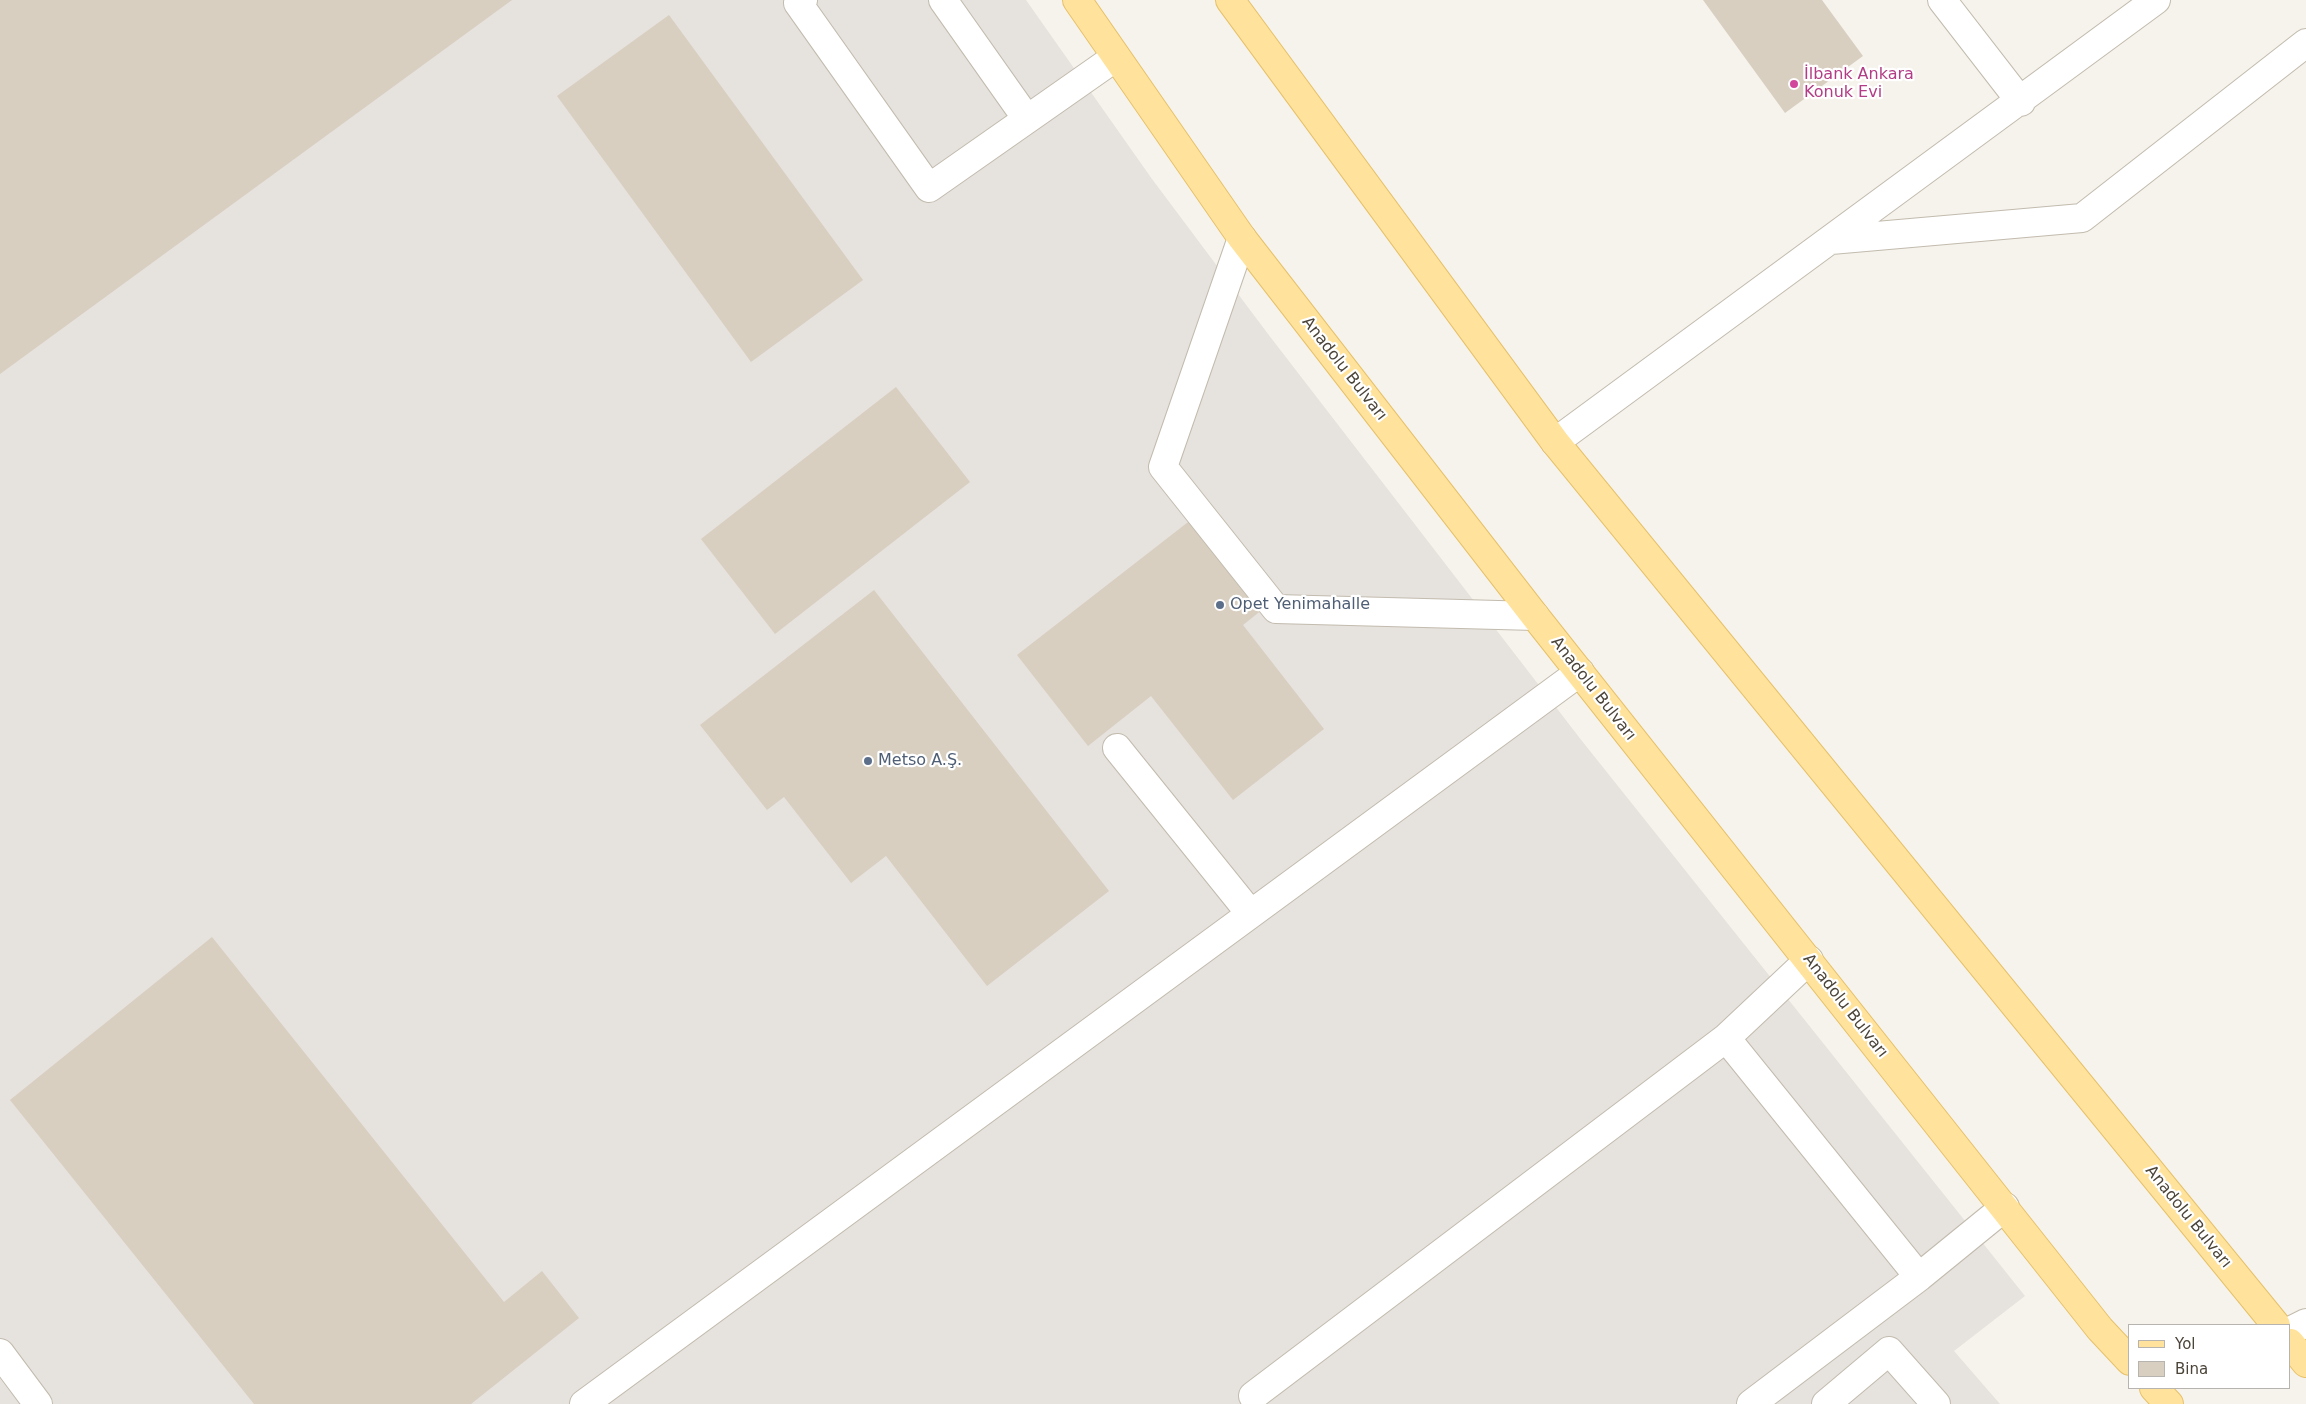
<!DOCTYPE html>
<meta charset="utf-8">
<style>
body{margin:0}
#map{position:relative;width:2306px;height:1404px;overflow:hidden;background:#f6f3ec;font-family:"DejaVu Sans",sans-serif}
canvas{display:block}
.legend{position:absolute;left:2128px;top:1324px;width:162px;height:65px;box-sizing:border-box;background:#fff;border:1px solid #b7b4b0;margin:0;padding:6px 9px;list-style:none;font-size:15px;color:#4b4439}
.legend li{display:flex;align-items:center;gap:10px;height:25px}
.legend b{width:25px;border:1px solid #b7b4b0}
</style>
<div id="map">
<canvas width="2306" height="1404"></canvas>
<ul class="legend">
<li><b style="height:6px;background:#ffe39c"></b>Yol</li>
<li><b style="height:14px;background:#d8cfc1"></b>Bina</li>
</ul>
</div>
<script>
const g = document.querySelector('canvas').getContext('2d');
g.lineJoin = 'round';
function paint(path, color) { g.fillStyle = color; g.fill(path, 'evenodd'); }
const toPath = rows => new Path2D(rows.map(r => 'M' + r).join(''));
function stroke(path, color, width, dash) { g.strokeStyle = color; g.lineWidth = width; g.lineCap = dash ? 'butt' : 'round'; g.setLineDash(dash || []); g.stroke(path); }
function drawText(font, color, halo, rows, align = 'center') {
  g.font = font + ' "DejaVu Sans",sans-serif'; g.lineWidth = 4.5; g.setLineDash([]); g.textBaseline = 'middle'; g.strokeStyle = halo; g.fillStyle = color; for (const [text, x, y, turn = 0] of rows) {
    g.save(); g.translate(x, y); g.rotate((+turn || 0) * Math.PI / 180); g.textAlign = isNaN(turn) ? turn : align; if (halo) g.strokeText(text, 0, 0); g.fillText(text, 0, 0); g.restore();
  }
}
paint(toPath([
 [0,0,1026,0,1152,179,1268,334,1582,741,2025,1296,1954,1351,2000,1404,0,1404]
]), '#e6e2dd');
paint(toPath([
 [0,0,512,0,0,374],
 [1703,0,1822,0,1863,56,1785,113],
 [669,15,863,280,751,362,557,96],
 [896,387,970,482,775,634,701,539],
 [1192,519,1263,609,1243,625,1324,729,1233,800,1151,696,1088,746,1017,655],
 [874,590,1109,891,987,986,886,856,851,883,784,797,767,810,700,725],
 [212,937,504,1302,542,1271,579,1318,471,1404,254,1404,10,1100]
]), '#d8cfc1');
const minor = toPath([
 [803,0,798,3,929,188,1116,57],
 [943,0,1027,119],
 [1942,0,2021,102],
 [1242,238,1163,467,1276,609,1535,616],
 [1831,240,2082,218,2306,43],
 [1555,442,2156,0],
 [1117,748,1250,913],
 [1726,1038,1919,1277],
 [2290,1331,2306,1323],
 [0,1353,38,1404],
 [1253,1396,1726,1038,1809,960],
 [584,1404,1580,672],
 [1751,1404,1919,1277,2005,1207],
 [1826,1404,1889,1351,1936,1404]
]);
const major = toPath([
 [1077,0,1242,238,1535,616,2100,1329,2130,1361],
 [1230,0,1555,442,2276,1325],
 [2290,1343,2306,1363],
 [2154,1388,2169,1404]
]);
stroke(minor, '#c2bbae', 30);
stroke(major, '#e6c16a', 30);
stroke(minor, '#fff', 28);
stroke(major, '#ffe39c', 28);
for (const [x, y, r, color] of [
 [1794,84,5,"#d1479c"],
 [1220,605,5,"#5c6f8a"],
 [868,761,5,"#5c6f8a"]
]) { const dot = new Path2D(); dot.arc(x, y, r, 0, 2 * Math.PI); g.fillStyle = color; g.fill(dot); stroke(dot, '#fff', 2); }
drawText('16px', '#b23c85', '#fff', [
 ["İlbank Ankara",1804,75],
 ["Konuk Evi",1804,93]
], 'left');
drawText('16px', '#4b4439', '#fff', [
 ["Anadolu Bulvarı",1344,369,52],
 ["Anadolu Bulvarı",1593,689,52],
 ["Anadolu Bulvarı",1845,1006,52],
 ["Anadolu Bulvarı",2188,1217,51]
]);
drawText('16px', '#4e5e75', '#fff', [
 ["Opet Yenimahalle",1230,605],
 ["Metso A.Ş.",878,761]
], 'left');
</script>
